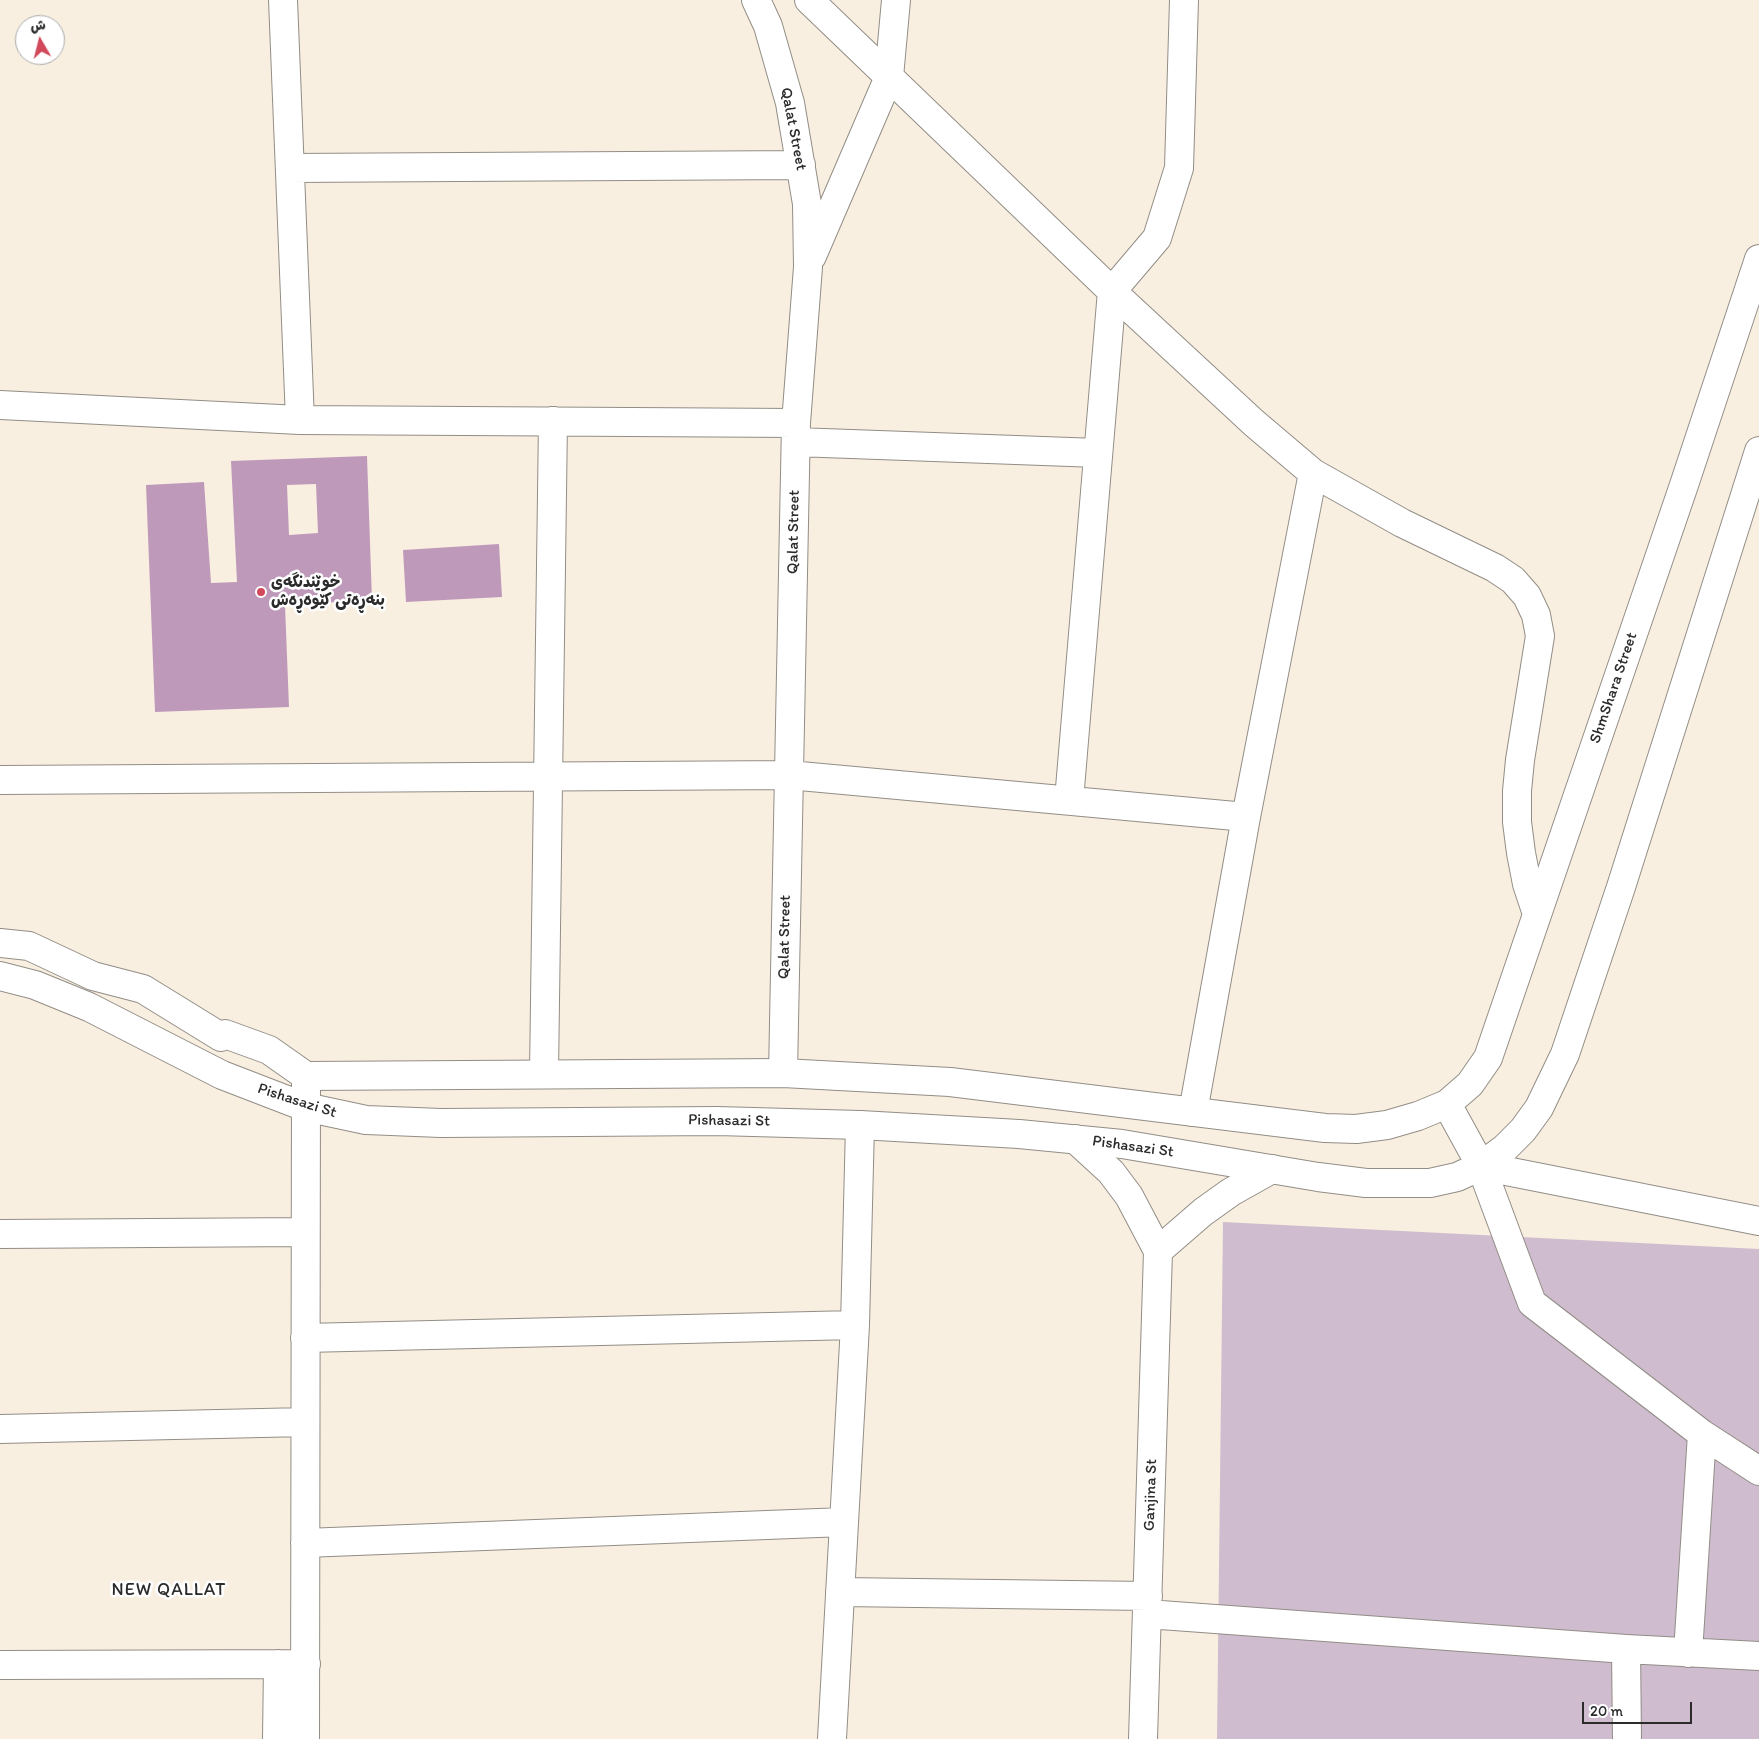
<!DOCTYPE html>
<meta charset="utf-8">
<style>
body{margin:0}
#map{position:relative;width:1759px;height:1739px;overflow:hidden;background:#f9efe1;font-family:Itim,"Playpen Sans Arabic",sans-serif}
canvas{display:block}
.north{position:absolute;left:15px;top:15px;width:50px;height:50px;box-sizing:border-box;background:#fff;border:1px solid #aaa;border-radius:50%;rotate:352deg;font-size:14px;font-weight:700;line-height:20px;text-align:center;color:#2b2b2b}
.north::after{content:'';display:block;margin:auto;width:18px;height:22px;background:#d1495b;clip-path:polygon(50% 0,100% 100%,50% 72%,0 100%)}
.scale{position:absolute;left:1582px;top:1702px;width:110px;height:22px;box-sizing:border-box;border:2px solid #2b2b2b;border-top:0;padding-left:6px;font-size:15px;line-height:18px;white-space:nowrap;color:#2b2b2b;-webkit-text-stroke:4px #fff;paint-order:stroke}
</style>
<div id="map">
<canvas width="1759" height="1739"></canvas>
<div class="north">ش</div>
<div class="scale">20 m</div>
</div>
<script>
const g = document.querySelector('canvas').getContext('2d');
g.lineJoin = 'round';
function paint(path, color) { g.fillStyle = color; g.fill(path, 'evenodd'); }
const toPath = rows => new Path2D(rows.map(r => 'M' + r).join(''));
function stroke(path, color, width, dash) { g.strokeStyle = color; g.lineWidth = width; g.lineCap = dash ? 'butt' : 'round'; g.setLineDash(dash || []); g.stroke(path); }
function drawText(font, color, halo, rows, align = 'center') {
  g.font = font + ' Itim,"Playpen Sans Arabic",sans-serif'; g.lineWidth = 5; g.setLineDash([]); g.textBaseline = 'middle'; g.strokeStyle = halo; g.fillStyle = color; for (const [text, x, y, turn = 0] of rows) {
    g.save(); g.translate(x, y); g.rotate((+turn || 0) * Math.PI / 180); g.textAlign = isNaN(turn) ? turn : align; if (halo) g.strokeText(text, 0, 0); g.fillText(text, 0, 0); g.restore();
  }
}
paint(toPath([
 [1223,1222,1759,1249,1759,1739,1217,1739]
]), '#cfbdcf');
paint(toPath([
 [367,456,372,600,285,605,289,707,155,712,146,485,204,482,211,583,237,582,231,461],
 [316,484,318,533,289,535,287,485],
 [499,544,502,597,406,602,403,550]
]), '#bf99ba');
const minor = toPath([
 [283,0,300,420],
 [756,0,768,26,790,103,807,204,808,267,796,423,783,1073],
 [809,0,1118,297,1254,423,1313,473,1402,523,1495,568,1513,580,1527,596,1536,615,1540,636,1520,760,1517,791,1517,822,1521,853,1527,884,1537,914],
 [290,168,801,165],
 [812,256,889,77,896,0],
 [0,405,300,420,796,423],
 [796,442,1098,453],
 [0,780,789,775,1246,817],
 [1069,800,1112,291,1157,238,1179,168,1184,0],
 [544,1074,553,421],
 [1193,1112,1246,817,1313,473],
 [1075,1139,1111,1172,1129,1196,1158,1251,1143,1739],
 [1481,1166,1532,1303,1702,1434,1759,1471],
 [1481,1166,1759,1221],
 [0,1234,305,1232],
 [1158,1251,1203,1212,1231,1192,1272,1169],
 [305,1338,855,1325],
 [0,1429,305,1422],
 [305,1543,844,1522],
 [840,1592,1148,1596],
 [1147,1614,1626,1649,1759,1656],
 [1626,1649,1627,1739],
 [1688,1653,1702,1434],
 [0,1665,306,1664],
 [277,1739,278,1664],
 [305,1739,306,1076],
 [832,1739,855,1325,860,1125]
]);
const major = toPath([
 [0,943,29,946,93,976,143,989,221,1037,225,1034,269,1050,306,1076,783,1073,950,1082,1325,1128,1356,1129,1387,1125,1418,1116,1447,1104,1470,1084,1488,1058,1684,485,1759,259],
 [0,976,35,985,89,1007,222,1075,305,1107,366,1120,441,1123,717,1121,860,1125,1019,1134,1122,1144,1318,1177,1366,1183,1430,1183,1457,1177,1481,1166,1505,1148,1523,1130,1539,1108,1565,1054,1621,887,1759,451],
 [1447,1104,1481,1166]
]);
stroke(minor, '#928d86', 30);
stroke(major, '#928d86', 30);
stroke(minor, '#fff', 28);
stroke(major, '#fff', 28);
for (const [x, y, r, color] of [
 [261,592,5,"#d1495b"]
]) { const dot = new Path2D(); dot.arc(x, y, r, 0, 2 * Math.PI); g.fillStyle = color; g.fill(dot); stroke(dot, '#fff', 2); }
drawText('16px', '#2b2b2b', '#fff', [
 ["Qalat Street",793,129,79],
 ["Qalat Street",794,532,-89],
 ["ShmShara Street",1614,688,-71],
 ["Qalat Street",785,937,-89],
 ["Pishasazi St",297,1101,18],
 ["Pishasazi St",729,1121,1],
 ["Pishasazi St",1133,1147,8],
 ["Ganjina St",1151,1495,-88]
]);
drawText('bold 16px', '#2b2b2b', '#fff', [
 ["خوێندنگەی",271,583],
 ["بنەڕەتی کێوەڕەش",271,601]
], 'left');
g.letterSpacing = '1px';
drawText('18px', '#2b2b2b', '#fff', [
 ["NEW QALLAT",169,1590]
]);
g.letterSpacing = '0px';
</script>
